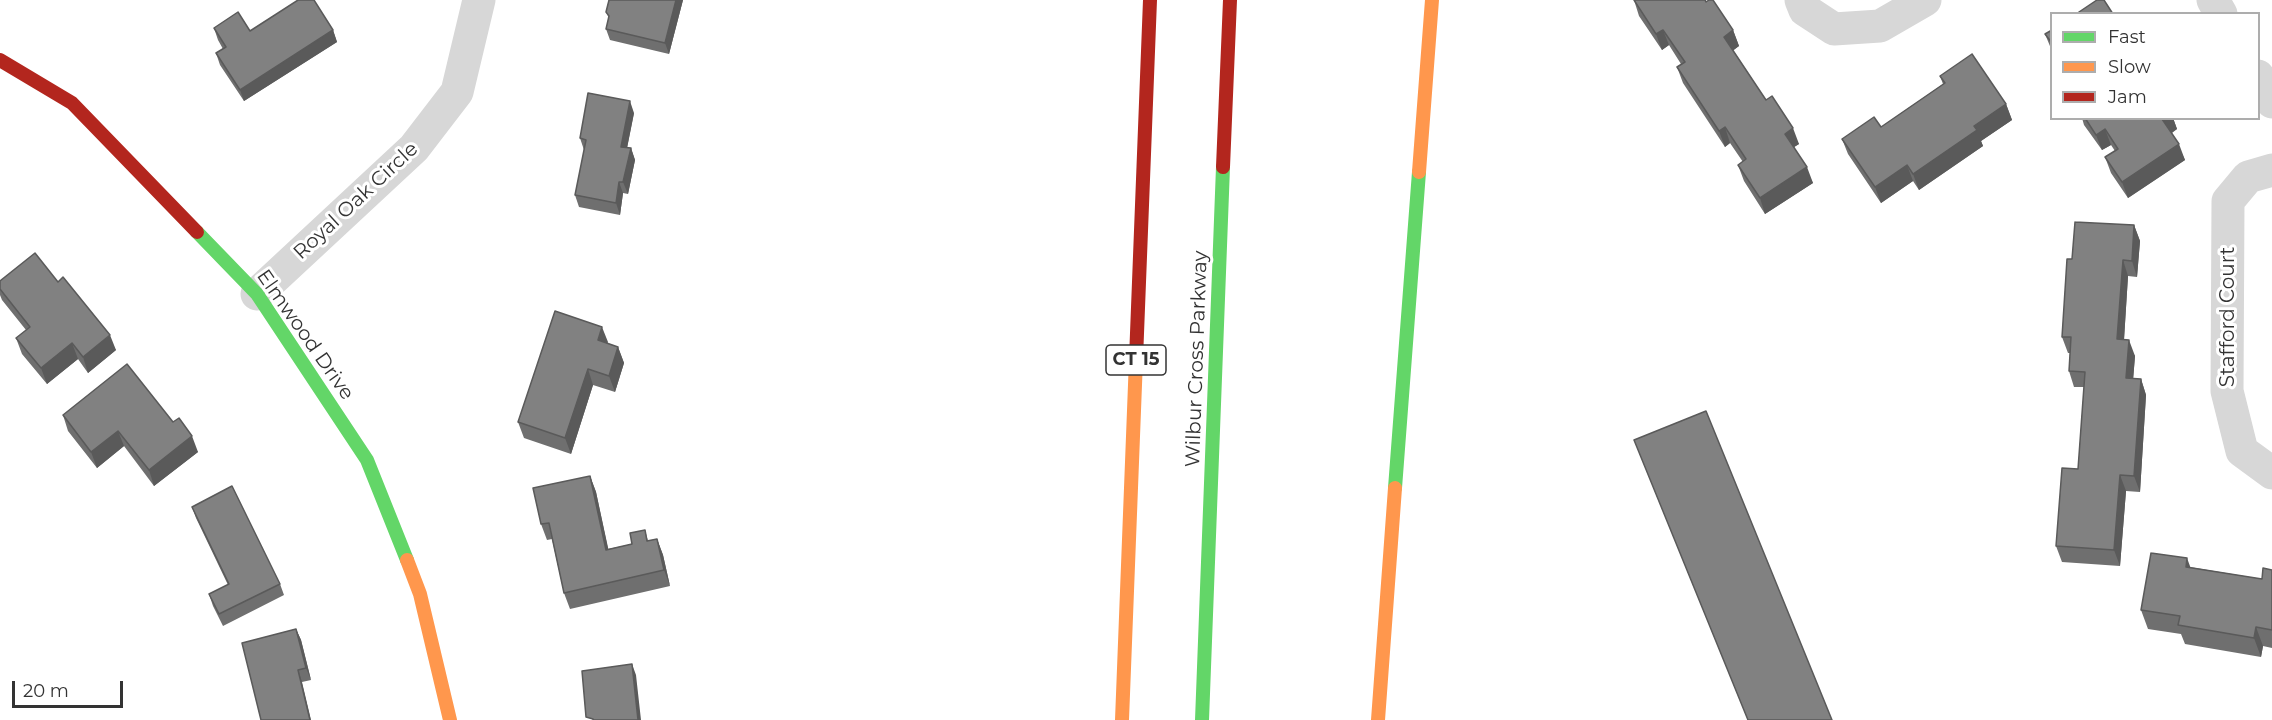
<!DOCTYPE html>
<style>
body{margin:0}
#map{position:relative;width:2272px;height:720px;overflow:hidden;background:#fff;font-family:Montserrat,sans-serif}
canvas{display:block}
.legend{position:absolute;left:2050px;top:12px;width:210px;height:108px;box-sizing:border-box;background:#fff;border:2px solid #adadad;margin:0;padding:8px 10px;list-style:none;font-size:18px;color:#333}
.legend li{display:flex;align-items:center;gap:12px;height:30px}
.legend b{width:30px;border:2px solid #adadad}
.scale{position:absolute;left:12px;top:681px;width:111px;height:27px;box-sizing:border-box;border:3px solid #333;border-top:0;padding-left:8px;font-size:18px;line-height:21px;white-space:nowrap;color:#333;-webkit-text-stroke:4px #fff;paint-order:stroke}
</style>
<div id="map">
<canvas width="2272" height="720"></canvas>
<ul class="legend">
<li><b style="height:8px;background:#63d668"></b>Fast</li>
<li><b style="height:8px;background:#ff974d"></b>Slow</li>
<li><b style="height:8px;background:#b3261e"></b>Jam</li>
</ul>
<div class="scale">20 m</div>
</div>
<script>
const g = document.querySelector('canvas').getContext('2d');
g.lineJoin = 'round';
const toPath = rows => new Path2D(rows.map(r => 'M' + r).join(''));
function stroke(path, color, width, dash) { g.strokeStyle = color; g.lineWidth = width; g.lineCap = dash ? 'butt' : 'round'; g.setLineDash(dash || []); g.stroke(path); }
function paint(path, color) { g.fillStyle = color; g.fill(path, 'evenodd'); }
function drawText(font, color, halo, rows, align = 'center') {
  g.font = font + ' Montserrat,sans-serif'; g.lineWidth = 6; g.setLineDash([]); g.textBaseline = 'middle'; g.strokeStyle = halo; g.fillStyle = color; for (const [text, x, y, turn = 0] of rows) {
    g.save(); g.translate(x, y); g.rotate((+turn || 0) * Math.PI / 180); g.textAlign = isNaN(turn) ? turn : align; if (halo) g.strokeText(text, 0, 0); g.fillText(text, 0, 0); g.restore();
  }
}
stroke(toPath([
 [1801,0,1805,10,1834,29,1880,26,1925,0],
 [2213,0,2221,14],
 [2258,76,2272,102],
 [2272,170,2248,177,2228,201,2227,391,2242,451,2272,473],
 [257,294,414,148,457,92,479,0]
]), '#d7d7d7', 33);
stroke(toPath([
 [197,232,257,294,367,460,407,560],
 [1395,488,1419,172],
 [1202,720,1223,167]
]), '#63d668', 14);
stroke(toPath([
 [1419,172,1432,0],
 [407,560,420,594,450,720],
 [1122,720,1136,359],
 [1378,720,1395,488]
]), '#ff974d', 14);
stroke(toPath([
 [0,60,72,103,197,232],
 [1223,167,1230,0],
 [1136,359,1150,0]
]), '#b3261e', 14);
paint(toPath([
 [683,0,669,54,610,40,606,29,609,18,606,12],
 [1634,0,1733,30,1739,46,1733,50,1766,100,1799,144,1794,147,1813,183,1765,214,1744,181,1738,165,1743,162,1730,143,1725,147,1683,83,1677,67,1681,64,1669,45,1662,50,1639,16],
 [214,28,250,31,333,30,337,42,244,101,220,65,216,53,223,49,218,40],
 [2045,34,2052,43,2052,51],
 [1940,76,2006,104,2012,120,1981,141,1983,146,1919,190,1913,181,1881,203,1848,154,1842,139,1881,127,1943,84],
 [634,113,627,148,631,148,635,160,628,194,623,193,620,215,579,207,575,195,584,150,580,138],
 [2082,118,2173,118,2177,129,2172,133,2185,160,2128,198,2111,173,2105,157,2115,151,2111,145,2102,150,2084,125],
 [2134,225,2140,241,2137,277,2128,276,2124,340,2135,356,2133,379,2141,379,2146,395,2140,492,2126,491,2120,566,2062,562,2056,546,2078,469,2084,387,2074,387,2069,371,2070,353,2068,353,2062,337,2072,259],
 [0,281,58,282,116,350,88,373,78,359,47,384,22,354,16,338,26,330,2,300,0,295],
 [608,342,607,343,618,347,624,363,615,392,593,385,571,454,524,438,518,422],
 [63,415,173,422,198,452,154,486,124,446,97,468,68,431],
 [1634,440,1832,720,1748,720],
 [590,476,596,492,608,549,632,544,645,530,648,541,657,539,663,555,670,586,570,609,564,593,552,539,547,540,541,524],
 [192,507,280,584,284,595,223,626,213,606,209,594,228,585,196,518],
 [2190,567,2262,579,2272,570,2272,648,2263,646,2261,657,2185,644,2181,634,2148,629,2141,610],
 [296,629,301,640,311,680,302,682,242,643]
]), '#6f6f6f');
paint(toPath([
 [676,0,683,0,669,54,665,43],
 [333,30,337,42,244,101,240,90],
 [1663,30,1669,45,1662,50,1656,34],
 [1733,30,1739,46,1730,53,1724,37],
 [630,101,634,113,625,158,621,147],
 [2006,104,2012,120,1981,141,1983,146,1919,190,1913,174,1974,126],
 [2163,118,2173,118,2177,129,2168,135,2162,119],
 [1725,127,1730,143,1725,147,1719,131],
 [1793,128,1799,144,1791,149,1785,134],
 [2105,129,2111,145,2102,150,2096,135],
 [2179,144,2185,160,2128,198,2122,182],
 [631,148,635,160,628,194,623,182],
 [1907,165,1913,181,1881,203,1875,187],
 [1807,167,1813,183,1765,214,1760,198],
 [619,182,623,193,620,215,616,203],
 [2134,225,2140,241,2137,277,2132,261],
 [2123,260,2128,276,2123,355,2117,339],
 [602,327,608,342,603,356,598,340],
 [110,335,116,350,88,373,83,357],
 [2129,340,2135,356,2132,394,2126,378],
 [72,343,78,359,47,384,41,368],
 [618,347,624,363,615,392,609,376],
 [588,369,593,385,571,454,565,438],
 [2141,379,2146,395,2140,492,2134,476],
 [118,431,124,446,97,468,91,452],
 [192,436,198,452,154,486,149,470],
 [2120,475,2126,491,2120,566,2114,550],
 [590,476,596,492,612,566,606,550],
 [657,539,663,555,670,586,664,570],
 [2187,558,2194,577,2186,567],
 [2256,627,2263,646,2261,657,2254,638],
 [296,629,301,640,311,680,306,668],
 [632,664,636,675,641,720,638,720],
 [298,670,302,682,311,720,310,720]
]), '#5a5a5a');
const building = toPath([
 [298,0,314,0,333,30,240,90,216,53,226,47,214,28,238,12,250,31,298,0],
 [609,0,676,0,665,43,606,29,609,16,606,12,609,0],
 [1634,0,1705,0,1706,2,1709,0,1713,0,1733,30,1724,37,1766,100,1772,96,1793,128,1785,134,1807,167,1760,198,1738,165,1746,159,1725,127,1719,131,1677,67,1685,62,1663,30,1656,34,1634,0],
 [2097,0,2104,0,2113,14,2076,14,2097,0],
 [2052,30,2052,43,2045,34,2052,30],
 [1972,54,2006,104,1974,126,1977,130,1913,174,1907,165,1875,187,1842,139,1874,117,1881,127,1945,83,1940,76,1972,54],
 [588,93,630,101,621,147,631,148,623,182,619,182,616,203,575,195,586,140,580,138,588,93],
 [2085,118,2163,118,2162,119,2179,144,2122,182,2105,157,2118,149,2105,129,2096,135,2085,118],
 [2075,222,2134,225,2132,261,2123,260,2117,339,2129,340,2126,378,2141,379,2134,476,2120,475,2114,550,2056,546,2062,468,2078,469,2085,372,2069,371,2071,337,2062,337,2067,259,2072,259,2075,222],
 [35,253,58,282,63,277,110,335,83,357,72,343,41,368,16,338,30,327,0,289,0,281,35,253],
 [555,311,602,327,598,340,618,347,609,376,588,369,565,438,518,422,555,311],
 [127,364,173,422,179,418,192,436,149,470,118,431,91,452,63,415,127,364],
 [1706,411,1832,720,1748,720,1634,440,1706,411],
 [590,476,606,550,632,544,630,533,645,530,647,541,657,539,664,570,564,593,549,523,541,524,533,488,590,476],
 [232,486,280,584,219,614,209,594,229,584,192,507,232,486],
 [2151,553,2187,558,2186,567,2262,579,2263,568,2272,570,2272,630,2256,627,2254,638,2178,625,2180,616,2141,610,2151,553],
 [296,629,306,668,298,670,310,720,261,720,242,643,296,629],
 [632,664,638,720,593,720,593,719,586,717,582,671,632,664]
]);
paint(building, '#818181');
stroke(building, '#5a5a5a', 1.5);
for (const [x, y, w] of [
 [1136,360,60]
]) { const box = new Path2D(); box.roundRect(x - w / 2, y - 15, w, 30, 4.5); g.fillStyle = '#fff'; g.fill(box); stroke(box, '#333', 1.5); }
drawText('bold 18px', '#333', null, [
 ["CT 15",1136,360]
]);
drawText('20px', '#333', '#fff', [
 ["Royal Oak Circle",356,201,-43],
 ["Stafford Court",2228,317,-90],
 ["Elmwood Drive",305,335,55],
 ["Wilbur Cross Parkway",1197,359,-88]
]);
</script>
